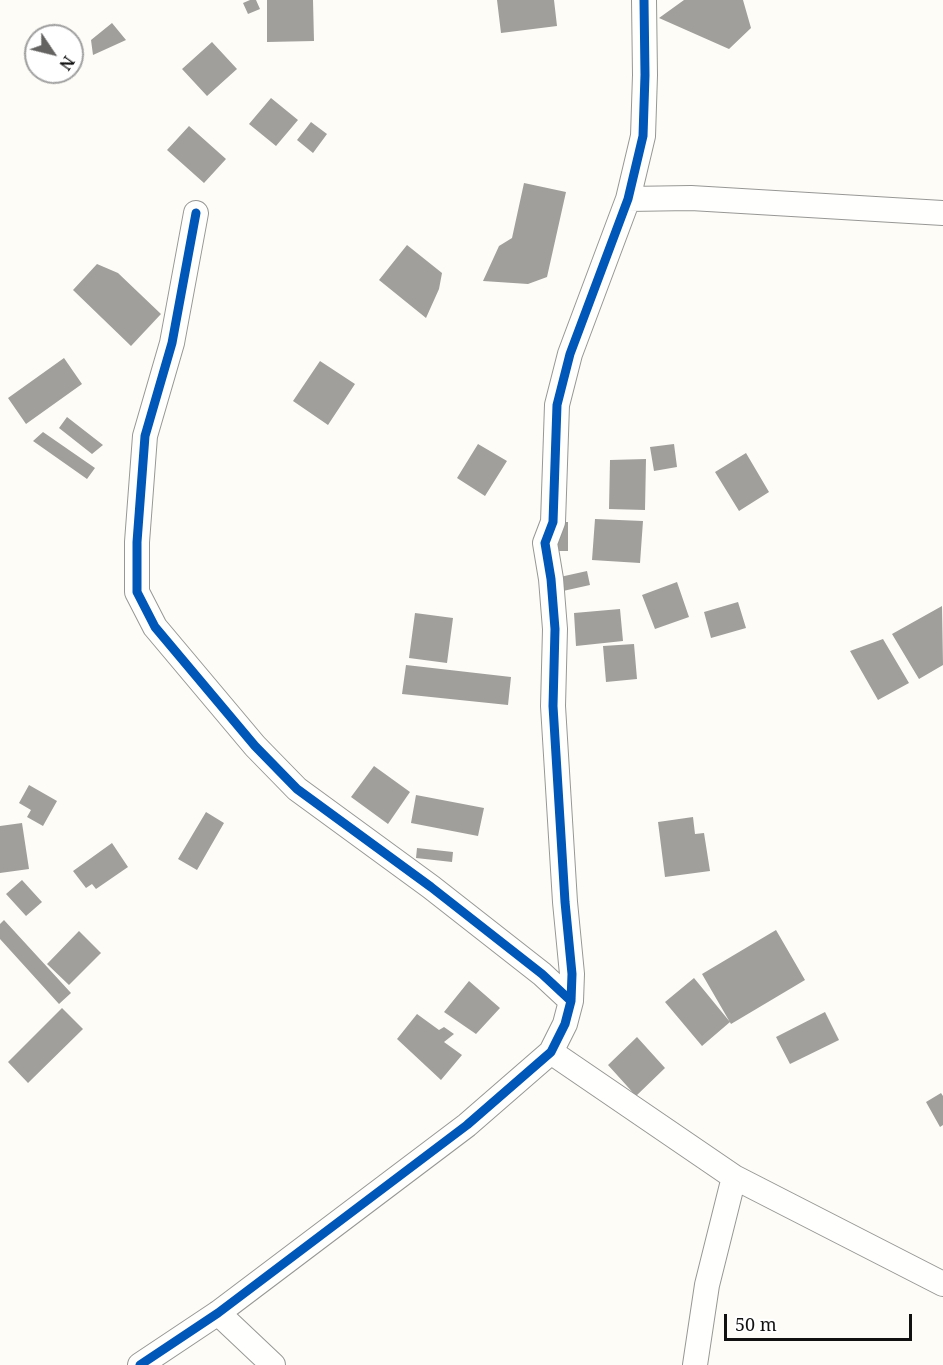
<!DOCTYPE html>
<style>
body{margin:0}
#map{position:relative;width:943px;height:1365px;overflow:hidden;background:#fdfcf7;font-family:"Noto Serif",serif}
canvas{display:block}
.north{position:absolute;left:24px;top:24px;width:60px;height:60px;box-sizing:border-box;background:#fff;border:2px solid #a0a0a0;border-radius:50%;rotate:125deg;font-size:16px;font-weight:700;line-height:24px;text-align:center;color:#111}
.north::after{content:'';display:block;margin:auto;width:21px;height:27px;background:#646362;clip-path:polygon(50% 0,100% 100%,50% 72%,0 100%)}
.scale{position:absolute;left:724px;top:1314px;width:188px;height:27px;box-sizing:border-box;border:3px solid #111;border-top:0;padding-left:8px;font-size:18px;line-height:21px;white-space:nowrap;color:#111;-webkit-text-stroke:4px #fff;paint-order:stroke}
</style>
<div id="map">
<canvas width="943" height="1365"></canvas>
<div class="north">N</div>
<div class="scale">50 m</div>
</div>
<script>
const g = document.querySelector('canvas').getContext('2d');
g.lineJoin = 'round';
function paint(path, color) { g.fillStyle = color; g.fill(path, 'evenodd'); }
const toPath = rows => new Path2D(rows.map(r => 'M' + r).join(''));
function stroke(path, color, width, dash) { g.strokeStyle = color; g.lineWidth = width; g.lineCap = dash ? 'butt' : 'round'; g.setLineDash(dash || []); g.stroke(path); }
paint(toPath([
 [250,0,256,0,260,9,248,14,243,3],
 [267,0,313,0,314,41,267,42],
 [497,0,554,0,557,26,501,33],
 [684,0,743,0,751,28,729,49,659,18],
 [112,23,126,40,93,55,91,40],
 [212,42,237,69,207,96,182,69],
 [271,98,298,120,276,146,249,124],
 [311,122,327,134,313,153,297,140],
 [189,126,226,159,204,183,167,150],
 [524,183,566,192,547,277,528,284,483,281,499,246,512,238],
 [407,245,442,273,439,289,426,318,379,280],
 [97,264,118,273,161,314,131,346,73,290],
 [64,358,82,384,26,424,8,398],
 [320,361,355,384,328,425,293,401],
 [67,417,103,445,92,454,59,428],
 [43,432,95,468,87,479,33,441],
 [478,444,507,461,485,496,457,478],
 [674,444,677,467,654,471,650,447],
 [746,453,769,492,739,511,715,472],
 [646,459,645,510,609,509,610,460],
 [595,519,643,521,640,563,592,560],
 [553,522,568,522,568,551,554,551],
 [587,571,590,585,554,593,551,579],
 [677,582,689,617,655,629,642,595],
 [738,602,746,628,711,638,704,612],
 [942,606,943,665,919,679,892,634],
 [620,609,623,641,576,646,574,613],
 [415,613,453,618,447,663,409,658],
 [883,639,909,683,878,700,850,651],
 [634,644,637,679,606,682,603,646],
 [406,665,511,677,508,705,402,694],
 [374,766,410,792,388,824,351,797],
 [29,785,57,801,43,826,27,817,31,810,19,803],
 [416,795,484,808,478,836,411,823],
 [206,812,224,823,197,870,178,859],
 [693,817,695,834,704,833,710,871,665,877,658,822],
 [22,823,29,869,0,873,0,826],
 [112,843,128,867,96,889,92,884,86,888,73,871],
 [417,848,453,852,452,862,416,858],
 [22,880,42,902,26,916,6,894],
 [4,920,71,993,59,1004,0,939,0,924],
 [776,930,805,980,731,1024,702,974],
 [79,931,101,953,69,985,47,964],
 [694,978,730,1022,702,1046,665,1002],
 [469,981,500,1008,476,1034,444,1012],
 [62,1008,83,1029,28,1083,8,1062],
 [825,1012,839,1040,790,1064,776,1037],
 [417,1014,439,1030,444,1027,454,1034,444,1042,462,1055,441,1080,397,1039],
 [637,1037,665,1068,636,1096,608,1065],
 [941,1093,943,1096,943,1125,940,1127,926,1102]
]), '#a19f9c');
const street = toPath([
 [628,199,691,198,943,213],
 [196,213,172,343,145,436,137,542,137,592,155,627,255,746,297,789,431,887,542,974,571,1001],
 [551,1052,734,1177,943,1284],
 [218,1313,273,1365],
 [140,1365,218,1313,467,1125,551,1052,565,1024,571,1001,572,974,565,902,553,706,555,629,551,579,545,543,553,522,557,405,570,354,628,199,643,136,645,75,644,0],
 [695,1365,707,1285,734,1177]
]);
stroke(street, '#979795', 26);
stroke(street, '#fffffe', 24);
stroke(toPath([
 [196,213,172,343,145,436,137,542,137,592,155,627,255,746,297,789,431,887,542,974,571,1001],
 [140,1365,218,1313,467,1125,551,1052,565,1024,571,1001,572,974,565,902,553,706,555,629,551,579,545,543,553,522,557,405,570,354,628,199,643,136,645,75,644,0]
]), '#0057b8', 9);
</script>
